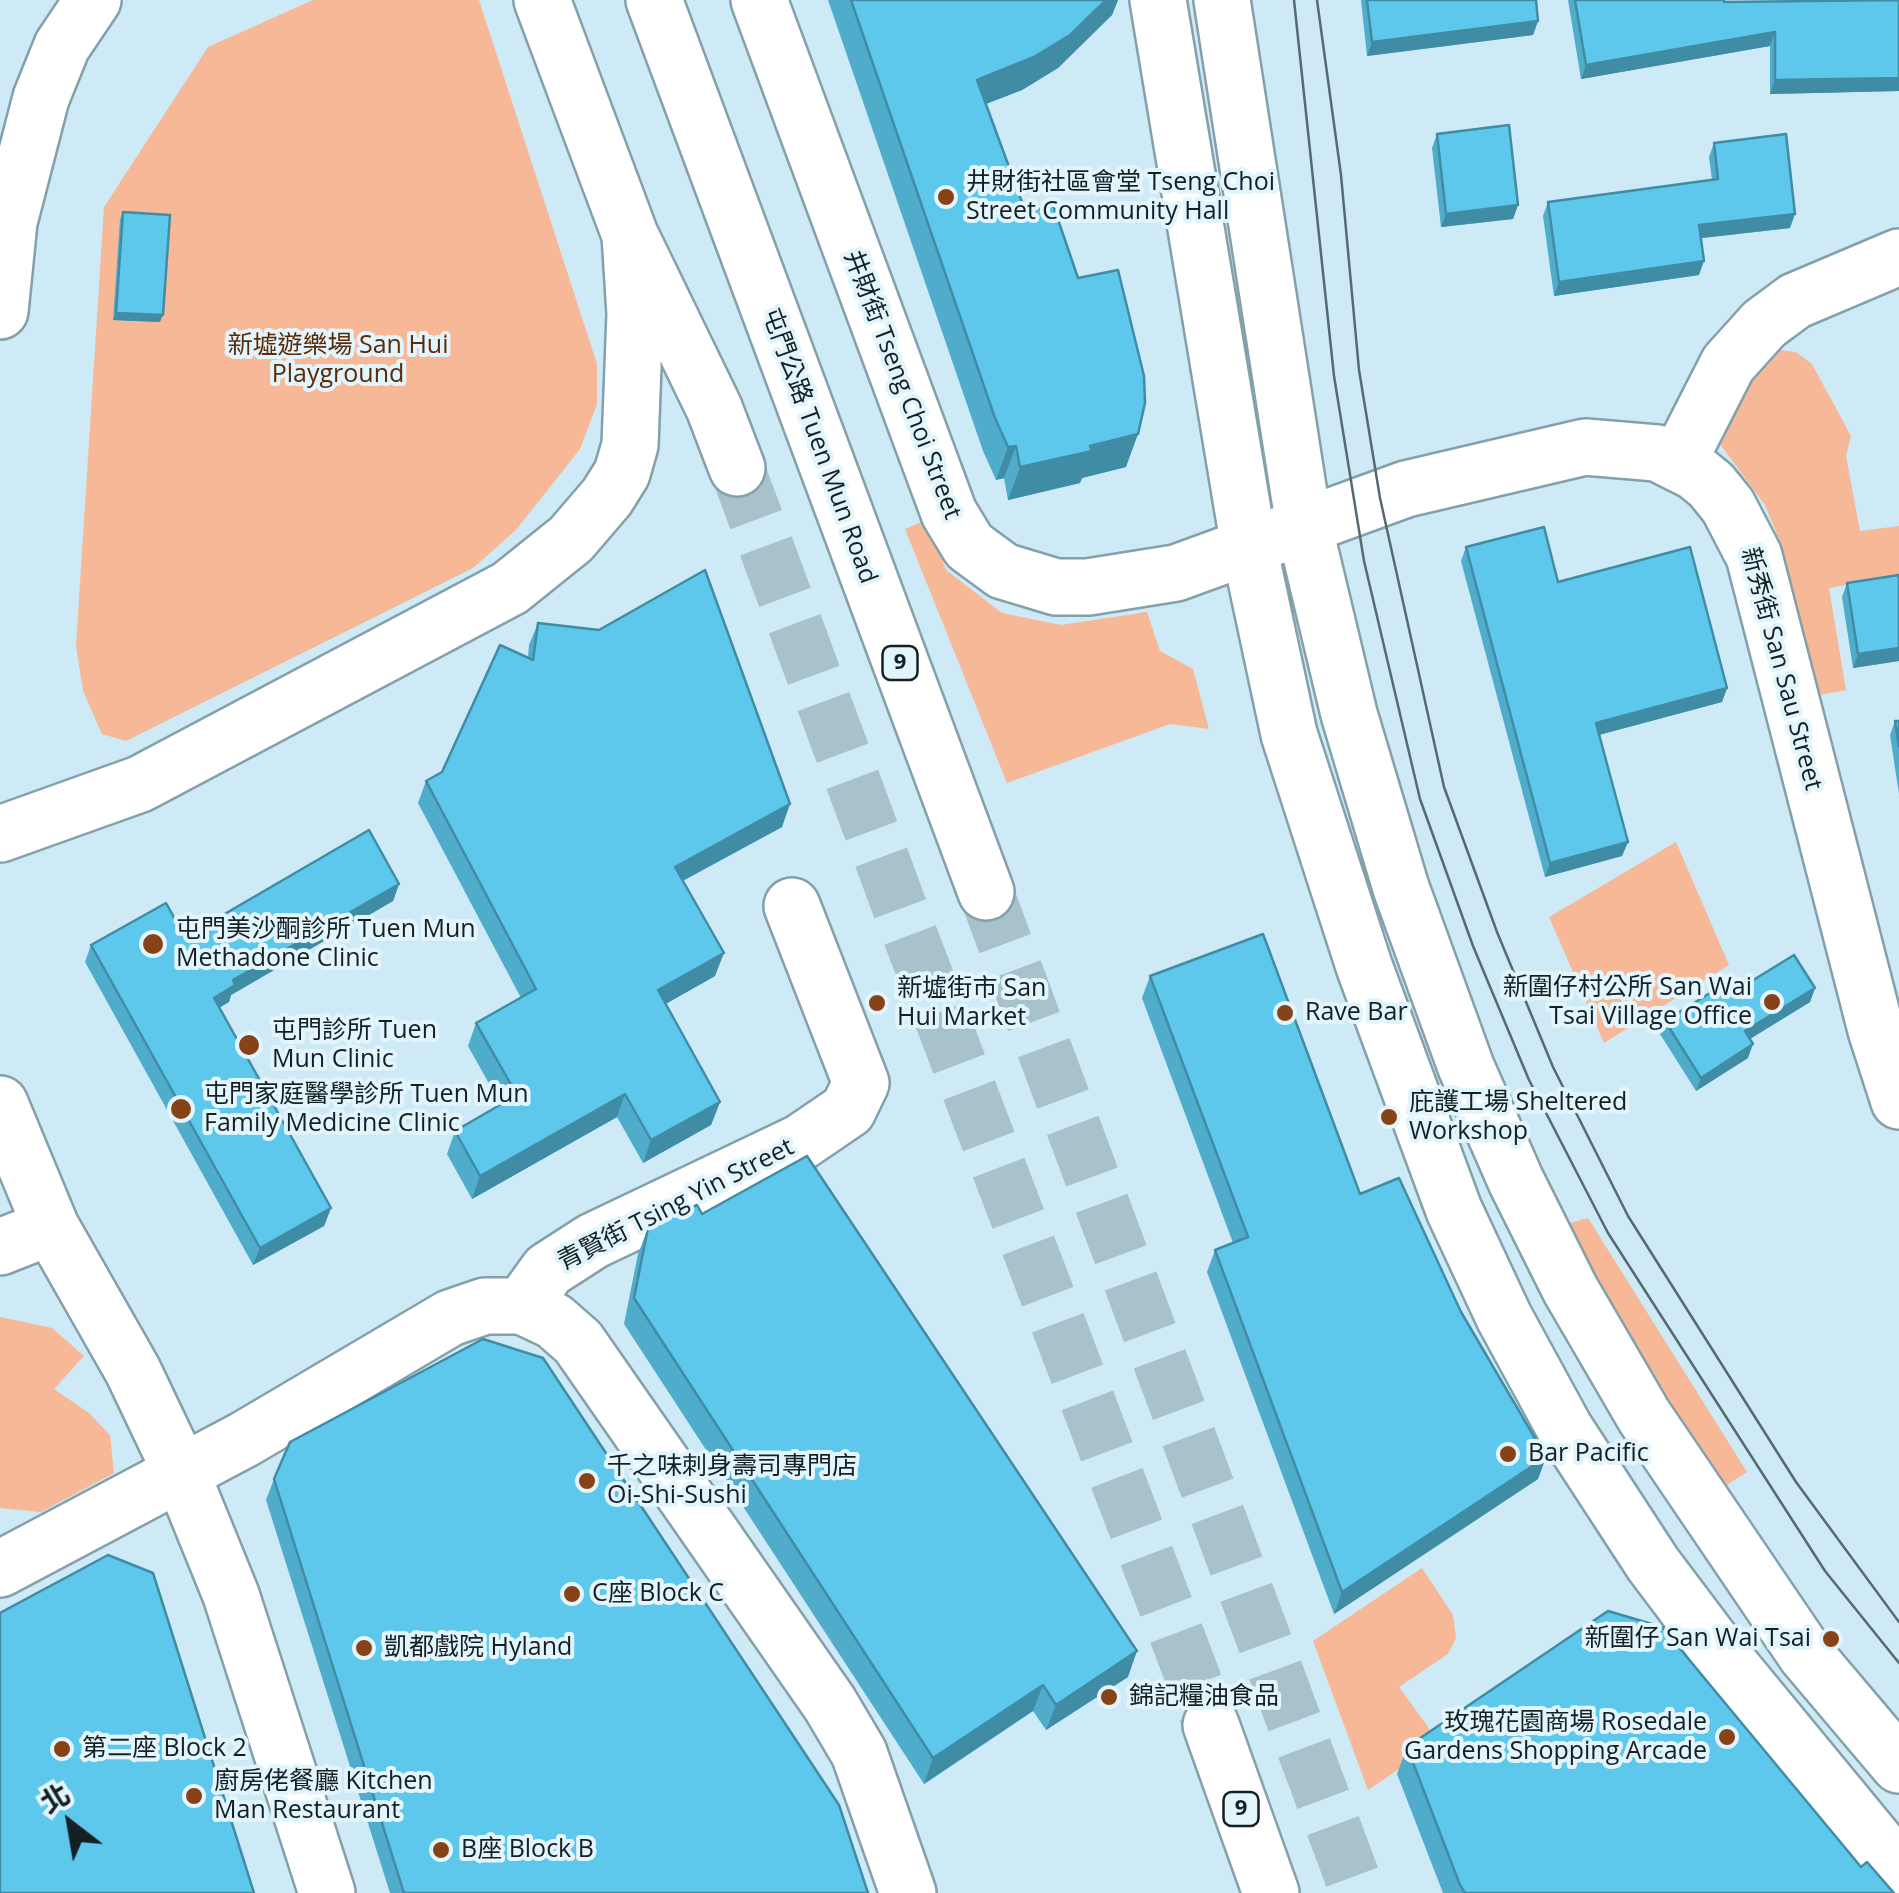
<!DOCTYPE html>
<meta charset="utf-8">
<style>
body{margin:0}
#map{position:relative;width:1899px;height:1893px;overflow:hidden;background:#cdeaf6;font-family:"Open Sans","Noto Sans TC",sans-serif}
canvas{display:block}
.north{position:absolute;left:20px;top:1773px;width:100px;height:100px;-webkit-text-stroke:8px #e3f5fc;paint-order:stroke;rotate:329deg;font-size:28px;font-weight:700;line-height:40px;text-align:center;color:#152024}
.north::after{content:'';display:block;margin:auto;width:35px;height:45px;background:#152024;clip-path:polygon(50% 0,100% 100%,50% 72%,0 100%)}
</style>
<div id="map">
<canvas width="1899" height="1893"></canvas>
<div class="north">北</div>
</div>
<script>
const g = document.querySelector('canvas').getContext('2d');
g.lineJoin = 'round';
function paint(path, color) { g.fillStyle = color; g.fill(path, 'evenodd'); }
const toPath = rows => new Path2D(rows.map(r => 'M' + r).join(''));
function stroke(path, color, width, dash) { g.strokeStyle = color; g.lineWidth = width; g.lineCap = dash ? 'butt' : 'round'; g.setLineDash(dash || []); g.stroke(path); }
function drawText(font, color, halo, rows, align = 'center') {
  g.font = font + ' "Open Sans","Noto Sans TC",sans-serif'; g.lineWidth = 8; g.setLineDash([]); g.textBaseline = 'middle'; g.strokeStyle = halo; g.fillStyle = color; for (const [text, x, y, turn = 0] of rows) {
    g.save(); g.translate(x, y); g.rotate((+turn || 0) * Math.PI / 180); g.textAlign = isNaN(turn) ? turn : align; if (halo) g.strokeText(text, 0, 0); g.fillText(text, 0, 0); g.restore();
  }
}
paint(toPath([
 [313,0,479,0,597,364,597,404,580,449,516,530,473,568,126,741,102,734,83,691,76,646,104,207,208,47],
 [1780,350,1796,352,1812,364,1851,436,1846,456,1860,531,1899,526,1899,576,1829,588,1846,690,1814,696,1783,549,1765,505,1720,444,1715,423,1763,359],
 [926,520,946,570,1002,613,1061,625,1147,612,1160,651,1193,669,1209,729,1170,724,1007,783,905,529],
 [1676,842,1729,965,1604,1043,1549,917],
 [1588,1218,1747,1472,1722,1488,1610,1312,1567,1224],
 [0,1317,52,1328,84,1356,54,1389,89,1413,110,1435,114,1473,41,1512,0,1508],
 [1422,1568,1453,1615,1456,1638,1448,1654,1399,1687,1439,1742,1368,1790,1313,1641]
]), '#f6b896');
stroke(toPath([
 [737,468,907,927,1211,1725],
 [986,892,1358,1893]
]), '#a8c2cc', 55, [55, 28]);
const minor = toPath([
 [759,0,949,513,969,546,1003,571,1056,587,1088,587,1176,573,1406,489,1585,447,1657,453,1695,472,1711,485,1728,506,1754,556,1876,1030,1899,1101],
 [0,311,9,222,41,98,62,46,93,0],
 [1678,462,1728,364,1764,324,1795,301,1899,257],
 [0,1104,51,1227,133,1371,181,1472,231,1595,327,1893],
 [0,1247,51,1227],
 [522,1306,548,1270,593,1241,801,1142,848,1110,861,1083,792,906],
 [0,1569,245,1439,450,1318,485,1306,522,1306,554,1321,578,1342,830,1704,859,1753,908,1893]
]);
const major = toPath([
 [1158,0,1249,547,1289,734,1364,966,1454,1210,1504,1317,1565,1429,1653,1564,1717,1649,1899,1870],
 [1222,0,1304,526,1349,714,1401,888,1466,1067,1516,1181,1570,1289,1644,1416,1806,1655,1899,1765]
]);
const highway = toPath([
 [542,0,630,235,714,408,737,468],
 [654,0,986,892],
 [0,834,140,784,510,588,571,539,607,497,622,473,630,445,635,314,630,235],
 [1211,1725,1271,1893]
]);
stroke(minor, '#84a0ab', 60);
stroke(major, '#84a0ab', 60);
stroke(highway, '#84a0ab', 60);
stroke(minor, '#fff', 55);
stroke(major, '#fff', 55);
stroke(highway, '#fff', 55);
stroke(toPath([
 [1294,0,1334,376,1364,561,1420,799,1473,946,1529,1080,1608,1233,1825,1571,1899,1663],
 [1317,0,1341,175,1359,370,1380,498,1444,787,1497,932,1553,1067,1628,1216,1796,1482,1899,1622]
]), '#586a71', 2.5);
paint(toPath([
 [828,0,1118,0,1112,15,1058,68,1022,90,986,104,1026,213,1126,467,1082,478,1080,483,1008,500,1004,478,996,480,983,451],
 [1361,0,1536,0,1538,21,1533,35,1367,56],
 [1568,0,1724,0,1724,2,1899,0,1899,91,1770,94,1770,46,1581,79],
 [1437,134,1518,205,1513,219,1441,227,1432,148],
 [1714,143,1790,228,1701,238,1699,275,1554,296,1543,216,1548,202,1712,180,1709,157],
 [123,212,160,322,113,320,120,219],
 [1466,547,1558,582,1727,688,1722,702,1599,735,1628,842,1622,856,1545,877,1461,561],
 [1899,575,1899,661,1853,668,1842,597,1847,583],
 [538,623,782,827,683,881,715,976,665,1004,720,1102,711,1125,643,1163,617,1117,472,1199,447,1154,455,1131,501,1105,468,1046,476,1023,521,998,418,803,426,781,442,772,528,657,529,645],
 [1895,721,1899,721,1899,794,1890,735],
 [399,884,393,901,231,995,229,1002,219,1008,331,1208,324,1226,253,1265,85,962,91,945,185,937],
 [1150,976,1360,1194,1461,1312,1546,1457,1538,1479,1334,1614,1207,1272,1215,1250,1233,1243,1142,998],
 [1815,988,1810,1002,1750,1039,1748,1058,1696,1091,1660,1034,1665,1021,1724,998],
 [702,1214,1128,1677,1046,1730,1033,1711,924,1784,624,1324,638,1254,648,1228],
 [274,1479,868,1893,390,1893,266,1500],
 [1407,1747,1861,1867,1894,1893,1443,1893,1397,1774]
]), '#50accb');
paint(toPath([
 [1106,0,1118,0,1112,15,1058,68,1022,90,965,112,977,80],
 [1538,21,1533,35,1367,56,1372,42],
 [1775,32,1770,46,1581,79,1586,65],
 [1899,78,1899,91,1770,94,1775,80],
 [1518,205,1513,219,1441,227,1446,214],
 [1795,214,1790,228,1694,239,1699,225],
 [1704,261,1699,275,1554,296,1559,282],
 [116,313,163,315,160,322,113,320],
 [1138,434,1126,467,1082,478,1080,483,1008,500,1020,467],
 [1016,446,1004,478,996,480,1008,447],
 [1899,648,1899,661,1853,668,1858,654],
 [1727,688,1722,702,1591,737,1596,723],
 [790,804,782,827,667,889,675,867],
 [1628,842,1622,856,1545,877,1550,863],
 [399,884,393,901,231,995,229,1002,207,1015,214,998,233,980],
 [724,953,715,976,650,1013,658,990],
 [1815,988,1810,1002,1740,1045,1745,1031],
 [1753,1044,1748,1058,1696,1091,1701,1078],
 [625,1094,617,1117,472,1199,480,1176],
 [720,1102,711,1125,643,1163,651,1140],
 [331,1208,324,1226,253,1265,260,1248],
 [1546,1457,1538,1479,1334,1614,1342,1592],
 [1137,1651,1128,1677,1046,1730,1056,1705],
 [1043,1685,1033,1711,924,1784,933,1758]
]), '#418ca5');
const building = toPath([
 [851,0,1106,0,1070,35,1034,57,977,80,1026,213,1053,205,1078,278,1118,270,1144,376,1145,403,1138,434,1090,446,1092,451,1020,467,1016,446,1008,447,995,418,851,0],
 [1367,0,1536,0,1538,21,1372,42,1367,0],
 [1575,0,1724,0,1724,2,1899,0,1899,78,1775,80,1775,32,1586,65,1575,0],
 [1509,125,1518,205,1446,214,1437,134,1509,125],
 [1786,134,1795,214,1699,225,1704,261,1559,282,1548,202,1718,179,1714,143,1786,134],
 [123,212,170,215,163,315,116,313,123,212],
 [1544,527,1558,582,1690,547,1727,688,1596,723,1628,842,1550,863,1466,547,1544,527],
 [705,570,790,804,675,867,724,953,658,990,720,1102,651,1140,625,1094,480,1176,455,1131,517,1095,476,1023,536,989,426,781,442,772,500,645,533,660,538,623,599,630,705,570],
 [1899,575,1899,648,1858,654,1847,583,1899,575],
 [1895,721,1899,721,1899,746,1895,721],
 [369,830,399,884,233,980,235,985,214,998,331,1208,260,1248,91,945,166,903,185,937,369,830],
 [1263,934,1360,1194,1399,1178,1461,1312,1546,1457,1342,1592,1215,1250,1248,1237,1150,976,1263,934],
 [1794,955,1815,988,1745,1031,1753,1044,1701,1078,1665,1021,1718,988,1724,998,1794,955],
 [807,1156,1137,1651,1056,1705,1043,1685,933,1758,634,1298,648,1228,697,1205,702,1214,807,1156],
 [483,1339,543,1358,839,1805,868,1893,404,1893,274,1479,290,1442,483,1339],
 [108,1555,153,1573,254,1893,0,1893,0,1613,108,1555],
 [1608,1611,1662,1627,1861,1867,1867,1862,1894,1893,1465,1893,1460,1885,1407,1747,1608,1611]
]);
paint(building, '#5dc8ec');
stroke(building, '#418ca5', 2.5);
for (const [x, y, r, color] of [
 [946,197,10,"#874317"],
 [153,944,12,"#874317"],
 [1772,1002,10,"#874317"],
 [877,1003,10,"#874317"],
 [1285,1013,10,"#874317"],
 [249,1045,12,"#874317"],
 [181,1109,12,"#874317"],
 [1389,1117,10,"#874317"],
 [1508,1454,10,"#874317"],
 [587,1481,10,"#874317"],
 [572,1594,10,"#874317"],
 [1831,1639,10,"#874317"],
 [364,1648,10,"#874317"],
 [1109,1697,10,"#874317"],
 [1727,1737,10,"#874317"],
 [62,1749,10,"#874317"],
 [194,1796,10,"#874317"],
 [441,1850,10,"#874317"]
]) { const dot = new Path2D(); dot.arc(x, y, r, 0, 2 * Math.PI); g.fillStyle = color; g.fill(dot); stroke(dot, '#e3f5fc', 4); }
for (const [x, y, w] of [
 [900,663,35],
 [1241,1809,35]
]) { const box = new Path2D(); box.roundRect(x - w / 2, y - 17, w, 34, 8); g.fillStyle = '#e3f5fc'; g.fill(box); stroke(box, '#152024', 2.5); }
drawText('bold 22px', '#152024', null, [
 ["9",900,663],
 ["9",1241,1809]
]);
drawText('25px', '#152024', '#e3f5fc', [
 ["井財街社區會堂 Tseng Choi",966,183],
 ["Street Community Hall",966,212],
 ["屯門美沙酮診所 Tuen Mun",176,930],
 ["Methadone Clinic",176,959],
 ["新圍仔村公所 San Wai",1752,988,"right"],
 ["Tsai Village Office",1752,1017,"right"],
 ["新墟街市 San",897,989],
 ["Hui Market",897,1018],
 ["Rave Bar",1305,1013],
 ["屯門診所 Tuen",272,1031],
 ["Mun Clinic",272,1060],
 ["屯門家庭醫學診所 Tuen Mun",204,1095],
 ["Family Medicine Clinic",204,1124],
 ["庇護工場 Sheltered",1409,1103],
 ["Workshop",1409,1132],
 ["Bar Pacific",1528,1454],
 ["千之味刺身壽司專門店",607,1467],
 ["Oi-Shi-Sushi",607,1496],
 ["C座 Block C",592,1594],
 ["新圍仔 San Wai Tsai",1811,1639,"right"],
 ["凱都戲院 Hyland",384,1648],
 ["錦記糧油食品",1129,1697],
 ["玫瑰花園商場 Rosedale",1707,1723,"right"],
 ["Gardens Shopping Arcade",1707,1752,"right"],
 ["第二座 Block 2",82,1749],
 ["廚房佬餐廳 Kitchen",214,1782],
 ["Man Restaurant",214,1811],
 ["B座 Block B",461,1850]
], 'left');
drawText('25px', '#5b2a08', '#e3f5fc', [
 ["新墟遊樂場 San Hui",338,346],
 ["Playground",338,375]
]);
drawText('25px', '#152024', '#e3f5fc', [
 ["井財街 Tseng Choi Street",902,385,69],
 ["屯門公路 Tuen Mun Road",819,446,70],
 ["新秀街 San Sau Street",1781,669,75],
 ["青賢街 Tsing Yin Street",676,1205,-27]
]);
</script>
